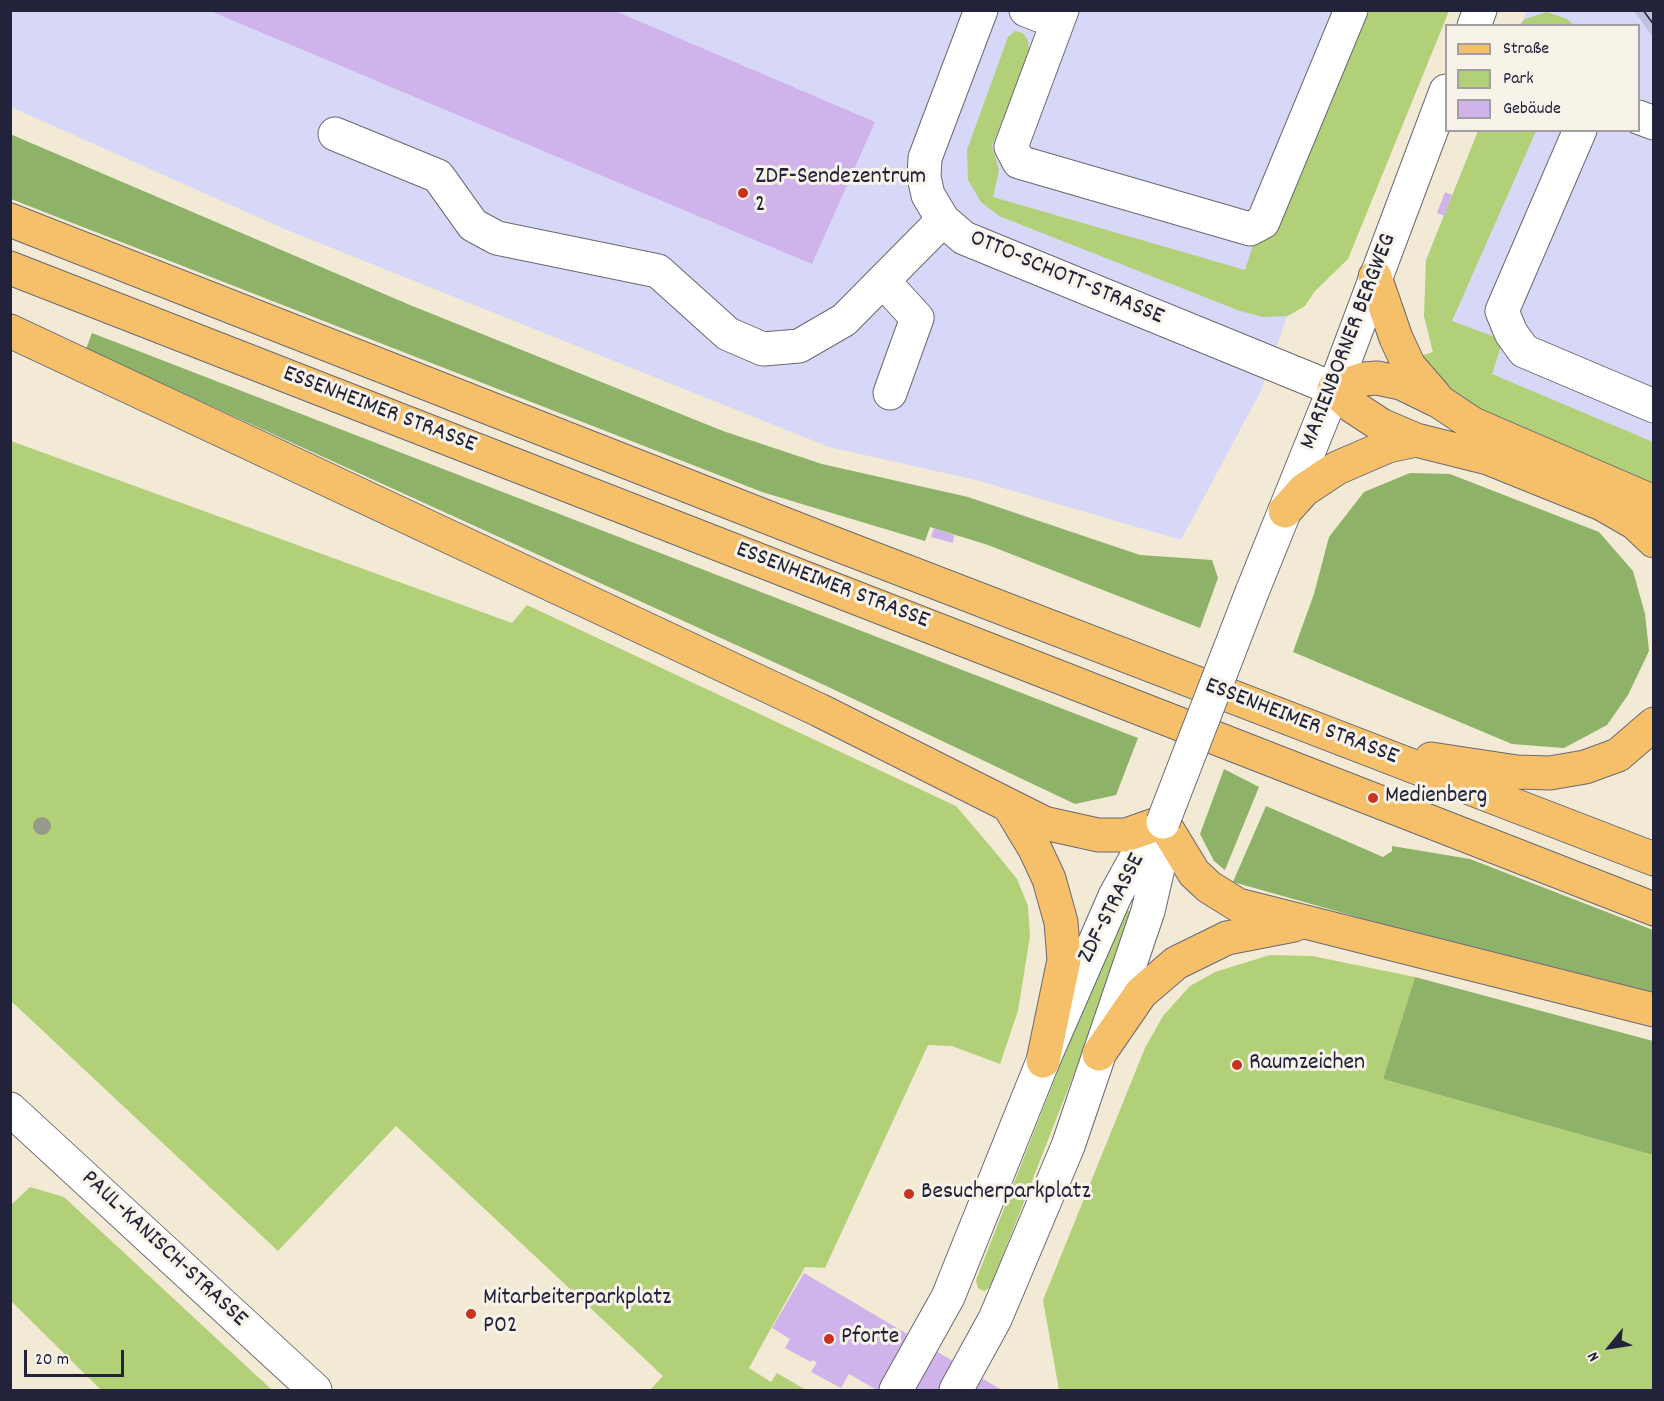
<!DOCTYPE html>
<meta charset="utf-8">
<style>
body{margin:0}
#map{position:relative;width:1664px;height:1401px;overflow:hidden;background:#f2ead5;font-family:Dekko,sans-serif}
canvas{display:block}
.frame{position:absolute;inset:0;border:12px solid #22223b;pointer-events:none}
.legend{position:absolute;left:1445px;top:24px;width:195px;height:108px;box-sizing:border-box;background:#f7f3e8;border:2px solid #a29fa3;margin:0;padding:8px 10px;list-style:none;font-size:18px;color:#22223b}
.legend li{display:flex;align-items:center;gap:12px;height:30px}
.legend b{width:30px;border:2px solid #a29fa3}
.north{position:absolute;left:1580px;top:1317px;width:60px;height:60px;-webkit-text-stroke:4px #f7f3e8;paint-order:stroke;rotate:240deg;font-size:16px;font-weight:700;line-height:24px;text-align:center;color:#22223b}
.north::after{content:'';display:block;margin:auto;width:21px;height:27px;background:#22223b;clip-path:polygon(50% 0,100% 100%,50% 72%,0 100%)}
.scale{position:absolute;left:24px;top:1350px;width:100px;height:27px;box-sizing:border-box;border:3px solid #22223b;border-top:0;padding-left:8px;font-size:18px;line-height:21px;white-space:nowrap;color:#22223b;-webkit-text-stroke:4px #f7f3e8;paint-order:stroke}
</style>
<div id="map">
<canvas width="1664" height="1401"></canvas>
<div class="frame"></div>
<ul class="legend">
<li><b style="height:8px;background:#f6c06b"></b>Straße</li>
<li><b style="height:16px;background:#b2d077"></b>Park</li>
<li><b style="height:16px;background:#d1b3ec"></b>Gebäude</li>
</ul>
<div class="north">N</div>
<div class="scale">20 m</div>
</div>
<script>
const g = document.querySelector('canvas').getContext('2d');
g.lineJoin = 'round';
function paint(path, color) { g.fillStyle = color; g.fill(path, 'evenodd'); }
const toPath = rows => new Path2D(rows.map(r => 'M' + r).join(''));
function stroke(path, color, width, dash) { g.strokeStyle = color; g.lineWidth = width; g.lineCap = dash ? 'butt' : 'round'; g.setLineDash(dash || []); g.stroke(path); }
function drawText(font, color, halo, rows, align = 'center') {
  g.font = font + ' Dekko,sans-serif'; g.lineWidth = 6; g.setLineDash([]); g.textBaseline = 'middle'; g.strokeStyle = halo; g.fillStyle = color; for (const [text, x, y, turn = 0] of rows) {
    g.save(); g.translate(x, y); g.rotate((+turn || 0) * Math.PI / 180); g.textAlign = isNaN(turn) ? turn : align; if (halo) g.strokeText(text, 0, 0); g.fillText(text, 0, 0); g.restore();
  }
}
paint(toPath([
 [11,11,1386,11,1301,277,1261,391,1181,540,976,480,829,447,287,230,11,107],
 [1527,11,1653,11,1653,491,1421,356,1433,352,1424,316,1478,131,1638,130,1638,26,1520,25]
]), '#d7d7f8');
paint(toPath([
 [1634,11,1653,11,1653,37,1647,29]
]), '#bfc2dd');
paint(toPath([
 [1366,11,1449,11,1348,259,1315,291,1305,306,1288,316,1263,317,1240,311,999,216,981,202,968,180,967,150,1008,37,1015,31,1023,33,1028,40,1029,49,1026,63,992,146,999,170,993,197,1245,270,1253,245,1262,242,1273,231],
 [1547,12,1567,19,1574,25,1520,25,1525,19],
 [1478,131,1536,131,1452,321,1503,340,1492,374,1653,442,1653,491,1493,424,1447,391,1421,356,1433,352,1424,316,1426,260],
 [11,441,512,623,527,605,956,806,991,847,1017,879,1028,906,1030,936,1018,1011,1000,1064,952,1046,928,1045,825,1268,805,1267,749,1368,771,1382,777,1373,806,1390,650,1390,663,1376,396,1126,278,1251,11,1001],
 [1127,910,1136,915,991,1286,985,1291,981,1290,978,1288,976,1280,1119,915],
 [1270,955,1312,956,1415,977,1383,1079,1653,1155,1653,1390,1059,1390,1043,1300,1145,1048,1163,1016,1190,986,1215,972],
 [30,1187,64,1197,272,1390,101,1390,11,1301,11,1205]
]), '#b2d077');
paint(toPath([
 [10,134,410,305,723,431,822,464,968,497,1140,555,1212,560,1218,578,1200,628,988,545,930,527,925,541,762,492,11,199],
 [92,333,1138,738,1116,795,1075,804,822,684,86,349],
 [1410,473,1450,474,1599,532,1633,571,1645,614,1649,651,1628,695,1607,725,1564,748,1512,744,1293,652,1314,594,1329,537,1364,492],
 [1224,769,1259,787,1225,870,1214,861,1200,834],
 [1266,806,1383,857,1392,851,1392,846,1470,859,1653,930,1653,992,1368,920,1233,882],
 [1415,977,1653,1041,1653,1155,1383,1079]
]), '#8db268');
paint(toPath([
 [208,10,613,10,875,122,812,264],
 [1445,192,1452,195,1444,216,1437,213],
 [934,528,954,535,953,543,931,537],
 [804,1273,1002,1390,877,1390,849,1374,841,1388,811,1372,817,1362,812,1360,811,1362,785,1348,790,1339,772,1328]
]), '#d1b3ec');
const minor = toPath([
 [981,10,925,158,924,177,928,195,943,220,964,238,1334,389],
 [1026,10,1057,22],
 [1062,10,1011,147,1019,162,1250,229,1263,222,1351,10],
 [1474,26,1480,10],
 [1638,117,1654,123],
 [1580,130,1502,311,1511,333,1524,351,1654,406],
 [335,134,438,176,473,225,497,238,658,271,728,334,763,349,799,346,844,320,943,220],
 [884,282,917,318,890,393],
 [1252,592,1334,389,1446,91],
 [10,1109,315,1390],
 [896,1390,948,1297,1043,1061,1115,896,1136,858,1163,822],
 [956,1390,995,1319,1068,1146,1148,911,1161,855,1162,824]
]);
const major = toPath([
 [10,220,833,543,1654,859],
 [10,268,1654,909],
 [1375,277,1396,338,1409,366,1435,396],
 [10,331,819,710,1044,823,1098,835,1126,835,1163,822,1194,873,1209,887,1238,905,1654,1010],
 [1654,502,1473,424,1440,402,1401,383,1377,378,1364,379,1334,389,1352,406,1381,425,1416,440,1488,458,1602,504,1635,523,1654,541],
 [1285,511,1304,490,1337,468,1388,446,1416,440],
 [1431,759,1517,772,1550,773,1585,767,1618,755,1654,724],
 [1009,806,1035,849,1049,879,1061,922,1064,960,1043,1061],
 [1099,1054,1141,993,1176,963,1227,938,1294,925]
]);
stroke(minor, '#6b6871', 35);
stroke(major, '#6b6871', 35);
stroke(minor, '#fff', 33);
stroke(major, '#f6c06b', 33);
stroke(toPath([
 [1643,10,1654,25]
]), '#22223b', 1.5);
const minorBridge = toPath([
 [1163,822,1252,592]
]);
stroke(minorBridge, '#6b6871', 35, []);
stroke(minorBridge, '#fff', 33);
g.fillStyle = '#97998a';
for (const [x, y] of [
 [42,826]
]) { g.beginPath(); g.arc(x, y, 9, 0, 2 * Math.PI); g.fill(); }
for (const [x, y, r, color] of [
 [743,193,6,"#c8321e"],
 [1373,798,6,"#c8321e"],
 [1237,1065,6,"#c8321e"],
 [909,1194,6,"#c8321e"],
 [471,1314,6,"#c8321e"],
 [829,1339,6,"#c8321e"]
]) { const dot = new Path2D(); dot.arc(x, y, r, 0, 2 * Math.PI); g.fillStyle = color; g.fill(dot); stroke(dot, '#f7f3e8', 2); }
drawText('24px', '#22223b', '#f7f3e8', [
 ["ZDF-Sendezentrum",755,179],
 ["2",755,207],
 ["Medienberg",1385,798],
 ["Raumzeichen",1249,1065],
 ["Besucherparkplatz",921,1194],
 ["Mitarbeiterparkplatz",483,1300],
 ["P02",483,1328],
 ["Pforte",841,1339]
], 'left');
drawText('24px', '#22223b', '#f7f3e8', [
 ["OTTO-SCHOTT-STRASSE",1066,279,23],
 ["MARIENBORNER BERGWEG",1350,342,-69],
 ["ESSENHEIMER STRASSE",379,411,21],
 ["ESSENHEIMER STRASSE",832,587,21],
 ["ESSENHEIMER STRASSE",1301,723,21],
 ["ZDF-STRASSE",1113,909,-63],
 ["PAUL-KANISCH-STRASSE",163,1250,43]
]);
</script>
